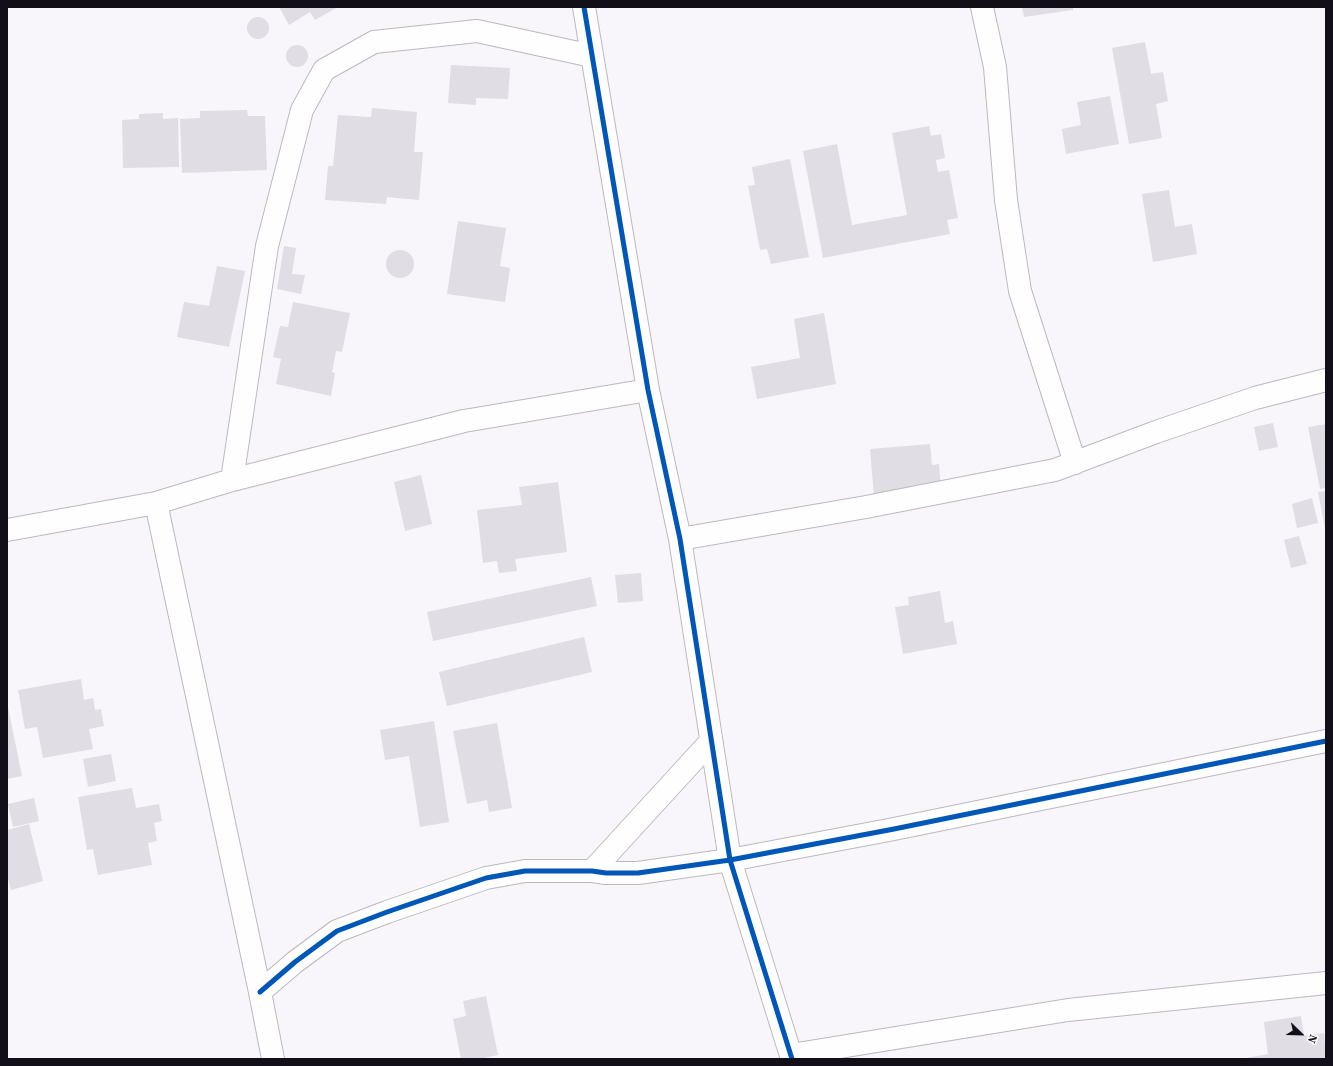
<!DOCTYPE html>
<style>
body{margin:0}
#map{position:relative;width:1333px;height:1066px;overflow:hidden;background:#f8f5fb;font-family:"Source Serif 4",serif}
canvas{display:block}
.frame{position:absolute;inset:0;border:8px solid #130f19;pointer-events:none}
.north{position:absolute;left:1281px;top:1014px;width:40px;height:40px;-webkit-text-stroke:3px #fff;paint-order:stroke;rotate:113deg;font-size:11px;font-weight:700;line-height:16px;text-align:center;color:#130f19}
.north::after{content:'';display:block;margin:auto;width:14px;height:18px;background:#130f19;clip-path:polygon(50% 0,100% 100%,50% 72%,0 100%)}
</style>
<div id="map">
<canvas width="1333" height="1066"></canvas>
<div class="frame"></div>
<div class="north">N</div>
</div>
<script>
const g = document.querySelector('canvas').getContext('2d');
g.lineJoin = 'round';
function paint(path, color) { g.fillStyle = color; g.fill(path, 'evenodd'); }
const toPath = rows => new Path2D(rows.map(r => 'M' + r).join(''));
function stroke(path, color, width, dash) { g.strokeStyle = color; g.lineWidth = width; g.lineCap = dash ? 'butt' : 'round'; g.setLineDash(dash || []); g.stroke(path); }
paint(toPath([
 [279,7,338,7,315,20,310,12,289,25],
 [1022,7,1073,7,1073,10,1024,17],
 '247 28a11 11 0 1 1 22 0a11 11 0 1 1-22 0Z',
 [1145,42,1151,74,1163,72,1168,101,1156,104,1162,138,1129,144,1112,48],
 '286 56a11 11 0 1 1 22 0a11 11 0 1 1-22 0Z',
 [451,65,510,68,508,99,476,98,476,105,448,103],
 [1110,96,1119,144,1066,154,1062,129,1081,125,1077,102],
 [372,108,417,112,414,152,423,152,419,200,387,197,386,204,325,200,328,166,333,166,338,115,371,117],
 [247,110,248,116,265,116,267,170,182,173,180,119,200,118,200,111],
 [163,113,163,119,178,118,179,167,123,168,122,120,139,119,139,114],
 [929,126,931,136,941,134,945,158,936,160,938,172,949,170,958,218,947,220,950,234,823,258,803,151,837,144,852,225,907,215,892,133],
 [790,159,809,257,771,264,767,249,760,250,748,186,755,185,752,167],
 [1169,190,1175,227,1192,224,1197,254,1153,262,1142,194],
 [458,221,506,228,500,266,510,268,505,302,447,294],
 [284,246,296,248,292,274,305,275,301,294,277,289],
 '386 264a14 14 0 1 1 28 0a14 14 0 1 1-28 0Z',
 [217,266,245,271,229,347,177,337,184,302,209,306],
 [293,302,350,313,342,352,336,351,332,372,335,373,331,396,276,384,281,359,273,357,280,326,288,327],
 [824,313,836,384,757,399,751,367,800,358,794,319],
 [1273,423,1278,447,1259,451,1254,427],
 [1326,424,1326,488,1320,489,1308,427],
 [930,444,932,465,939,464,941,490,874,496,870,449],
 [421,475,432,524,405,531,394,482],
 [558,482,567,552,515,559,517,571,499,573,497,561,483,563,477,510,522,505,519,487],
 [1326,491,1326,528,1325,528,1318,492],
 [1312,498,1318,523,1297,528,1292,504],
 [1299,536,1307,564,1291,568,1284,540],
 [641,573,643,601,618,603,615,575],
 [591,577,597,606,433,641,427,612],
 [940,591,945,623,953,621,957,644,903,654,895,607,909,605,908,597],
 [584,637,592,672,447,706,439,672],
 [81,679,84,700,93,698,95,710,101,709,104,726,89,729,93,749,43,758,37,727,25,729,18,690],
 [8,707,22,776,7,779,7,708],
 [434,721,449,822,420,827,409,756,385,760,380,730],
 [497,723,512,808,489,812,487,800,467,804,453,731],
 [111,754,116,781,88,787,83,759],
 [132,788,136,808,159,804,162,821,154,823,157,841,148,843,152,865,98,875,93,849,87,850,78,797],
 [34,798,39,821,13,827,8,804],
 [29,824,43,881,11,890,7,875,7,830],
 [486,996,498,1055,479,1059,461,1059,453,1019,466,1016,463,1001],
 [1301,1016,1304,1036,1324,1033,1326,1059,1241,1059,1268,1054,1264,1022]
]), '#e0dde5');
const minor = toPath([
 [584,7,648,390,680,539,730,860,792,1059],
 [982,7,995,67,1006,200,1020,291,1075,463],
 [232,480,267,246,302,110,324,70,374,42,477,31,592,56],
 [156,503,260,992,273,1059],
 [7,530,156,503,232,480,464,421,648,390],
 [680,539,866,507,1055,470,1156,432,1255,398,1326,380],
 [592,871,711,741],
 [260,992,295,962,337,931,387,912,486,878,525,871,592,871,606,873,638,873,730,860,894,829,1326,741],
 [791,1055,1068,1010,1326,983]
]);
stroke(minor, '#bcb8c0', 24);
stroke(minor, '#fefefe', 22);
stroke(toPath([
 [584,7,648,390,680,539,730,860,792,1059],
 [260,992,295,962,337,931,387,912,486,878,525,871,592,871,606,873,638,873,730,860,894,829,1326,741]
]), '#0057b8', 5);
</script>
